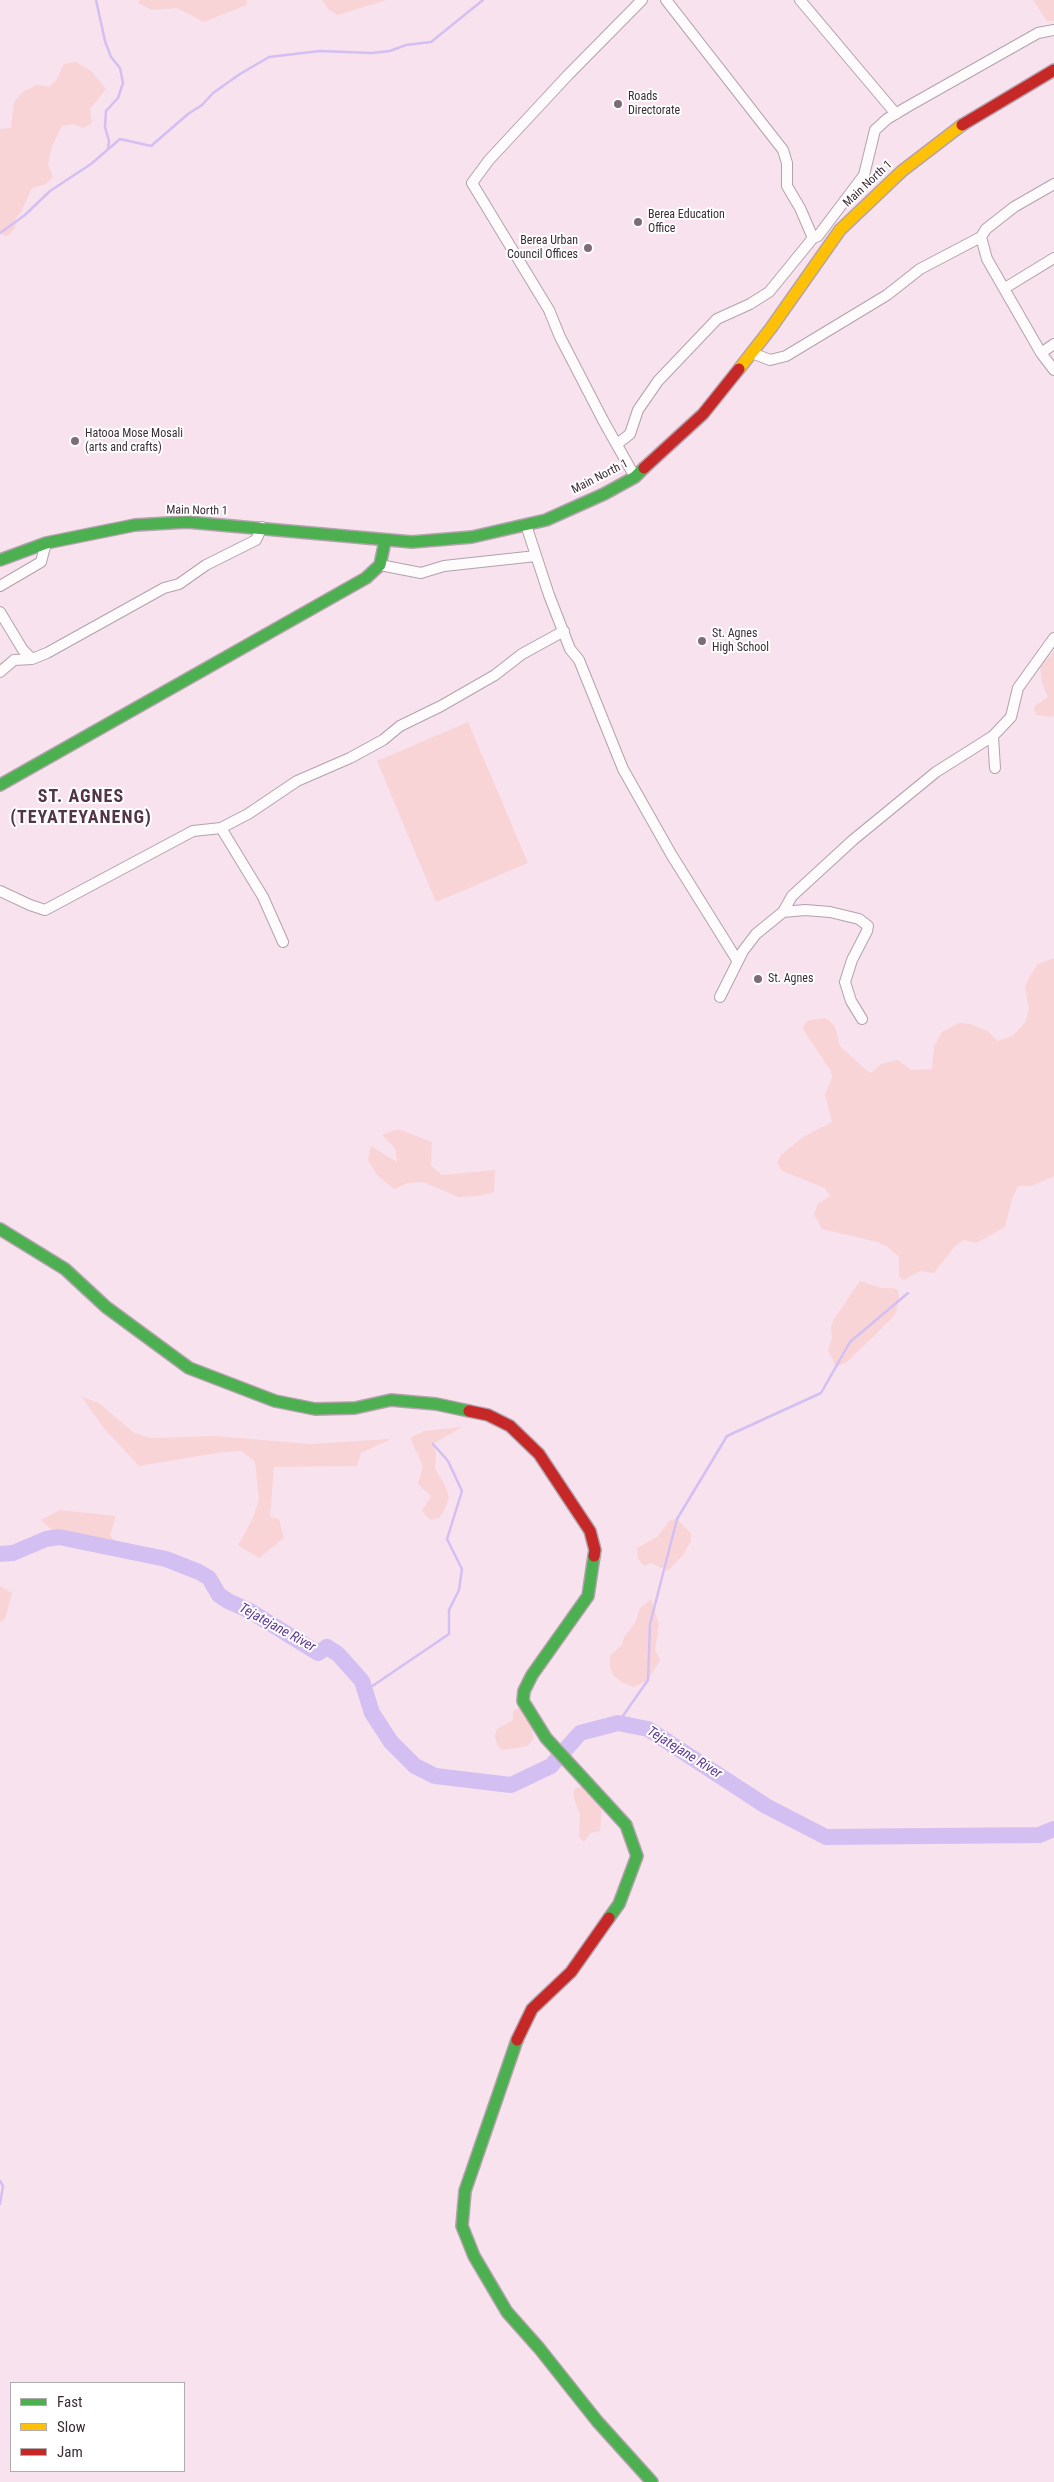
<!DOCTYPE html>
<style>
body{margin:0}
#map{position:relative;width:1054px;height:2482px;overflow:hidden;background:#f7e2ee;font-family:"Roboto Condensed",sans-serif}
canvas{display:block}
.legend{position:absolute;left:10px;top:2382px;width:175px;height:90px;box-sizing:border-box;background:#fff;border:1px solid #b1abae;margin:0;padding:6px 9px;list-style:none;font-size:15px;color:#3b2d35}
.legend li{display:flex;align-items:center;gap:10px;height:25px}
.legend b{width:25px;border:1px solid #b1abae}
</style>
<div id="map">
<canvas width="1054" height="2482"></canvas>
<ul class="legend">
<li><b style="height:6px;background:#4caf50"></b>Fast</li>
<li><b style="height:6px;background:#ffc107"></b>Slow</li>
<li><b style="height:6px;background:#c62828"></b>Jam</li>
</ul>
</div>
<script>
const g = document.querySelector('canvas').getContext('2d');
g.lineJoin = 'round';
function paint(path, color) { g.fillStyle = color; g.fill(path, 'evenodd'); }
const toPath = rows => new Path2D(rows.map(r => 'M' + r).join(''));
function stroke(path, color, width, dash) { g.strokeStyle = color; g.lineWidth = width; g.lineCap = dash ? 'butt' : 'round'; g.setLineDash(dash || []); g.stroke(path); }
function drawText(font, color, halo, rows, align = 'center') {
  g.font = font + ' "Roboto Condensed",sans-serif'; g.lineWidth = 4; g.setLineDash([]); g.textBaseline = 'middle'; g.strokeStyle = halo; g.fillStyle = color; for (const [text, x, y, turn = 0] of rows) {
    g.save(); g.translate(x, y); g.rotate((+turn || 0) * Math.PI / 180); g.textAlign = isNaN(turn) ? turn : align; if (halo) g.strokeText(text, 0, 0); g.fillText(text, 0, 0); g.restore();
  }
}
paint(toPath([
 [140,0,247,0,246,5,204,22,177,8,152,10,138,3],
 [322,0,386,0,338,15,329,10],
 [1033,0,1054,0,1054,21,1047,21],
 [76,62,91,71,106,89,90,109,92,123,84,128,73,124,62,126,52,146,48,164,53,177,46,184,32,188,21,212,16,218,15,228,9,235,4,236,0,232,0,129,11,128,14,102,24,91,37,85,49,87,57,79,64,64],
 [1054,652,1054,716,1049,717,1037,715,1034,710,1035,706,1048,697,1042,683,1040,666],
 [468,722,528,863,436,902,377,761],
 [1054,958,1054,1176,1032,1186,1018,1186,1012,1199,1005,1227,976,1243,964,1240,954,1247,934,1273,920,1271,904,1280,899,1277,899,1257,888,1247,877,1242,822,1229,814,1214,818,1204,830,1196,825,1188,782,1171,777,1163,781,1155,803,1137,832,1122,825,1094,832,1078,831,1071,806,1034,803,1027,807,1021,825,1018,829,1020,835,1027,840,1046,866,1070,871,1073,881,1064,898,1060,911,1070,932,1069,934,1047,938,1039,942,1032,959,1023,971,1024,989,1032,997,1041,1013,1036,1026,1021,1029,1009,1025,987,1030,976,1038,964],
 [398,1129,432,1142,431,1166,442,1175,495,1170,494,1192,479,1196,458,1197,423,1182,408,1183,394,1189,377,1175,368,1160,371,1146,397,1162,395,1148,382,1135],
 [860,1281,881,1288,894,1288,898,1291,899,1300,895,1315,847,1362,836,1367,828,1350,832,1338,831,1327,834,1319],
 [82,1397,99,1403,134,1433,150,1438,215,1436,310,1444,391,1439,361,1453,357,1466,274,1467,270,1517,279,1519,284,1538,259,1558,238,1545,252,1520,259,1500,255,1462,242,1451,222,1452,139,1466,103,1427],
 [462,1427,433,1444,436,1453,435,1469,445,1485,449,1498,444,1511,439,1518,430,1520,422,1511,431,1496,418,1484,423,1466,410,1438,424,1431],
 [60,1510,116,1516,110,1535,119,1548,59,1537,41,1520],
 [677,1519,691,1533,691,1541,683,1555,668,1571,651,1563,644,1566,638,1559,637,1548,657,1537,670,1520],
 [0,1586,12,1593,5,1619,0,1622],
 [651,1599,659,1625,655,1650,660,1660,648,1680,634,1687,623,1683,614,1676,610,1668,610,1656,622,1645,624,1637,635,1623,640,1608],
 [520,1707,532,1728,533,1739,528,1746,502,1750,497,1745,495,1736,497,1729,513,1720,513,1711],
 [585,1786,602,1809,600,1831,590,1833,584,1842,579,1837,580,1815,573,1795,575,1788]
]), '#f9d4d6');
stroke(toPath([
 [96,0,105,41,111,57,120,68,123,83,118,98,106,111,105,127,109,141,108,149],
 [0,233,25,215,50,191,91,164,120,139,151,146,188,114,202,105,213,93,240,74,269,57,320,51,372,53,390,51,406,45,431,42,483,0],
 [365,1691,449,1634,449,1610,459,1590,462,1569,447,1539,462,1491,448,1461,433,1444],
 [618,1723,648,1680,650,1624,677,1519,727,1436,821,1393,850,1342,908,1293],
 [0,2181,3,2186,0,2204]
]), '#d4bff2', 2.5);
stroke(toPath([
 [0,1554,13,1553,46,1539,59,1537,166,1559,199,1572,209,1578,219,1595,228,1601,250,1611,318,1653,327,1647,338,1654,362,1681,372,1713,391,1742,415,1766,435,1776,511,1785,551,1766,580,1733,618,1723,648,1729,766,1806,826,1837,1039,1835,1054,1829]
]), '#d4bff2', 16);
const street = toPath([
 [666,0,783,150,787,163,787,186,800,208,813,238],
 [800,0,896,114],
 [981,237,987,259,1041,353,1054,370],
 [1005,288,1054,258],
 [752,353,770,360,786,356,887,295,920,269,981,237,986,229,1014,207,1054,184],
 [1041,353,1054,344],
 [617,444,630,434,638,410,658,381,717,319,750,304,769,292,813,238,818,236,864,175,875,130,887,119,907,107,1038,33,1054,30],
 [635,477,604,422,560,337,549,310,472,183,489,160,568,75,642,0],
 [526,525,549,595,570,649,579,660,623,769,671,854,737,960],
 [380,565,421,573,444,566,536,556],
 [0,586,41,562,46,543],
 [0,612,23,650,32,659],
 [0,672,14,660,32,659,47,653,164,588,179,584,206,565,256,540,262,527],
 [995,768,993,736,1011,717,1018,688,1054,638],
 [0,891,30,905,45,910,193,831,221,828],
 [783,912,792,896,853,840,936,772,993,736],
 [283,942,263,897,221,828,248,814,297,781,350,758,383,740,400,726,441,706,495,675,522,654,564,631],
 [720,997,743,951,756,934,783,912,805,910,830,912,859,919,868,926,867,931,852,960,845,982,851,1001,862,1019]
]);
const fast = toPath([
 [0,560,46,543,135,525,187,522,412,542,472,537,546,520,604,494,635,477,644,468],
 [0,785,366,578,380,565,385,541],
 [0,1229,65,1269,106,1307,189,1368,275,1401,315,1409,355,1408,391,1400,436,1404,469,1411],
 [594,1556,588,1596,532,1675,524,1691,523,1701,546,1738,626,1825,637,1856,619,1904,609,1918],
 [517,2040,465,2191,462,2226,474,2256,507,2312,539,2348,597,2421,652,2482]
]);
const slow = toPath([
 [739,369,771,328,840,230,902,171,962,125]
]);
const jam = toPath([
 [962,125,1054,70],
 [644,468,703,414,739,369],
 [469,1411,488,1415,510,1426,539,1454,590,1531,595,1550,594,1556],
 [517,2040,532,2009,571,1972,609,1918]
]);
stroke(street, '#b2a2ab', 12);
stroke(fast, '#b2a2ab', 14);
stroke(slow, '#b2a2ab', 14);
stroke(jam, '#b2a2ab', 14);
stroke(street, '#fefbfc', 10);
stroke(fast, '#4caf50', 11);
stroke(slow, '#ffc107', 11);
stroke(jam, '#c62828', 11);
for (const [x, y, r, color] of [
 [618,104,5,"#7d6c76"],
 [638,222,5,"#7d6c76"],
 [588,248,5,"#7d6c76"],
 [75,441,5,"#7d6c76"],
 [702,641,5,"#7d6c76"],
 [758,979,5,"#7d6c76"]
]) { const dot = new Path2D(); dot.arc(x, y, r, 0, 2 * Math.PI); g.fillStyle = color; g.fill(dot); stroke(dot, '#fff', 2); }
drawText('12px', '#3b2d35', '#fff', [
 ["Roads",628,97],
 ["Directorate",628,111],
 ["Berea Education",648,215],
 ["Office",648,229],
 ["Berea Urban",578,241,"right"],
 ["Council Offices",578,255,"right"],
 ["Hatooa Mose Mosali",85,434],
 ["(arts and crafts)",85,448],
 ["St. Agnes",712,634],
 ["High School",712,648],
 ["St. Agnes",768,979]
], 'left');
drawText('12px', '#3b2d35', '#fff', [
 ["Main North 1",868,184,-43],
 ["Main North 1",600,477,-27],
 ["Main North 1",197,511,1]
]);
drawText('italic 14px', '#5f3897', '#fff', [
 ["Tejatejane River",277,1628,29],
 ["Tejatejane River",684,1753,32]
]);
g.letterSpacing = '1px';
drawText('bold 18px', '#523546', '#fff', [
 ["ST. AGNES",81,797],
 ["(TEYATEYANENG)",81,818]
]);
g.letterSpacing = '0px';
</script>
